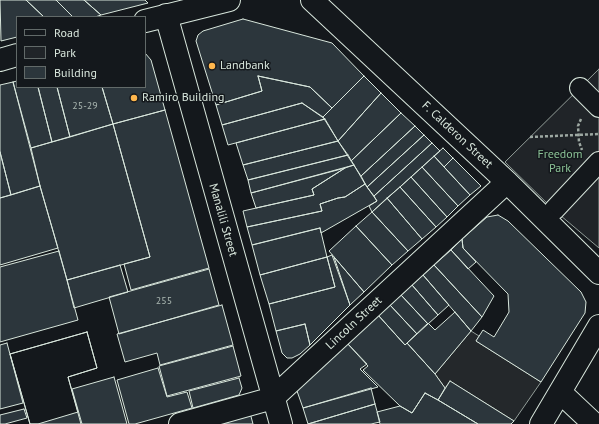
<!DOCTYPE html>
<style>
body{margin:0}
#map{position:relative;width:599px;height:424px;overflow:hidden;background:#14181c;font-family:"PT Sans",sans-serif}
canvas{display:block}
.legend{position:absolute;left:16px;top:16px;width:130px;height:72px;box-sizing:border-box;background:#14181c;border:1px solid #626a69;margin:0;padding:5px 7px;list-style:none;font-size:12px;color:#d8e6dc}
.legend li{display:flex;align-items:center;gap:8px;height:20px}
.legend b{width:20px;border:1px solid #626a69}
</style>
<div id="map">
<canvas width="599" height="424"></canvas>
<ul class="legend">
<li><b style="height:5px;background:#14181c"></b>Road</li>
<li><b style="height:11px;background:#202428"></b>Park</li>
<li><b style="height:11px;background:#2c363c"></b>Building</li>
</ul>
</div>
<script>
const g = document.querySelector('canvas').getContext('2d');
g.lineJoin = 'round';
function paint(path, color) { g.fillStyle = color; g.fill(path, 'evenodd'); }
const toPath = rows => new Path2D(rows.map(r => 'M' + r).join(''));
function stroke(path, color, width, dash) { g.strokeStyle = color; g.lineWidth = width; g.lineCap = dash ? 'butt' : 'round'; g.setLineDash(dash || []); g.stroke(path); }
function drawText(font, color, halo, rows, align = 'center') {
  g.font = font + ' "PT Sans",sans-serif'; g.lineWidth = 3; g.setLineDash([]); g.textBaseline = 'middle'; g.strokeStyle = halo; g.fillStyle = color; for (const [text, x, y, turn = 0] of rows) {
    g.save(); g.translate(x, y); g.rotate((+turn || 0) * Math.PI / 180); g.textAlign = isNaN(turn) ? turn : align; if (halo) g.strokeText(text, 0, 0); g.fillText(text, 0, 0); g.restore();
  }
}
const green = toPath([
 [599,69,599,248,554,210,505,162,599,69]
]);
paint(green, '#202428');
stroke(green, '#939e99', 1);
const parking = toPath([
 [471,331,479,336,476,341,541,382,514,421,450,381,445,388,435,374,471,331]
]);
paint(parking, '#24282b');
stroke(parking, '#939e99', 1);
const building = toPath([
 [0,0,26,0,44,17,17,17,17,37,1,41,0,0],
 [26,0,56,0,73,17,44,17,26,0],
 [56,0,84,0,101,15,95,17,73,17,56,0],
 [84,0,145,0,148,3,101,15,84,0],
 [243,19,332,43,364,76,332,108,310,87,258,76,262,91,216,105,196,41,198,35,203,31,243,19],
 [145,53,151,60,165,110,113,124,102,87,145,87,145,53],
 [258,76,310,87,332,108,323,117,302,103,222,125,216,105,262,91,258,76],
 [364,76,381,93,338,141,323,117,364,76],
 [17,81,17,87,38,87,52,142,31,148,13,82,17,81],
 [13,82,40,186,11,195,0,152,0,85,13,82],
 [38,87,57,87,70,137,52,142,38,87],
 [57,87,102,87,113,124,70,137,57,87],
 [381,93,401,113,351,161,338,141,381,93],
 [302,103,325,119,228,145,222,125,302,103],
 [165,110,209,268,131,290,124,264,150,257,113,124,165,110],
 [401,113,415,126,361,176,351,161,401,113],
 [325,119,338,141,243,165,236,143,325,119],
 [113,124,150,257,67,280,40,186,31,148,113,124],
 [415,126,424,135,367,187,361,176,415,126],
 [424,135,432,143,374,196,367,187,424,135],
 [338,141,348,155,248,180,243,165,338,141],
 [432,143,440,151,372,212,369,206,377,201,374,196,432,143],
 [443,148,453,158,444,167,434,156,443,148],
 [0,152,11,195,0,198,0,152],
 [348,155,354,165,251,193,248,180,348,155],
 [434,156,470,195,458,206,422,167,434,156],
 [453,158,481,186,470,195,444,167,453,158],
 [354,165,365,184,345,197,338,198,320,204,322,211,247,227,243,211,314,195,312,189,345,168,354,165],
 [422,167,458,206,447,217,411,177,422,167],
 [345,168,312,189,314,195,256,208,251,193,345,168],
 [411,177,447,217,436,227,400,187,411,177],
 [365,184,377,201,321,233,320,228,252,245,247,227,322,211,320,204,338,198,345,197,365,184],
 [40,186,58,248,0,265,0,198,40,186],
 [400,187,436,227,422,239,387,198,400,187],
 [387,198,422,239,408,251,372,212,387,198],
 [372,212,408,251,392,265,356,226,372,212],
 [498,215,508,221,581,292,586,302,585,313,541,382,476,341,483,330,494,337,509,312,508,294,463,248,462,239,487,217,498,215],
 [356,226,392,265,364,292,329,251,356,226],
 [320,228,327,257,260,275,252,245,320,228],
 [462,239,463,248,476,262,468,269,451,250,462,239],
 [451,250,494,296,482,317,434,265,451,250],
 [59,251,78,320,0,342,0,267,59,251],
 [332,255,350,305,310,345,305,324,276,331,269,304,335,287,327,257,332,255],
 [327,257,335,287,269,304,260,275,327,257],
 [334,257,364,292,350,305,334,257],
 [120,265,128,292,74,308,67,280,120,265],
 [434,265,482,317,471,331,423,275,434,265],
 [209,269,219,305,119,334,109,297,209,269],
 [423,275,449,305,438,315,412,285,423,275],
 [412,285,438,315,428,324,401,295,412,285],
 [401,295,428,324,417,334,390,305,401,295],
 [222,305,233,345,160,365,157,353,125,362,117,334,222,305],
 [390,305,417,334,405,345,378,315,390,305],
 [455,312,471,331,435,374,407,343,428,323,435,330,455,312],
 [378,315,405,345,407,343,435,374,445,388,438,400,425,393,412,413,400,406,363,370,368,366,347,343,378,315],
 [305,324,310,345,300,354,292,358,287,358,282,353,276,331,305,324],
 [87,332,97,368,68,377,78,412,38,424,30,424,10,354,87,332],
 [87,332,97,368,68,377,81,424,30,424,10,354,87,332],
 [7,343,23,403,0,409,0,345,7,343],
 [347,343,367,364,360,369,378,387,303,408,297,391,297,385,347,343],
 [233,346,241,376,167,396,159,366,233,346],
 [158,368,167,397,187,392,192,408,135,424,129,424,117,380,158,368],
 [114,377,127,424,82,424,72,389,114,377],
 [239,378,242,388,239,395,193,408,189,391,239,378],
 [450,381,514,421,511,424,478,424,438,400,450,381],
 [371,388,375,404,308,424,303,408,371,388],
 [425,393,438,400,478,424,380,424,377,412,400,406,412,413,425,393],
 [375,404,380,422,371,424,308,424,375,404],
 [24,409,27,418,5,424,0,424,0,415,24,409],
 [249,409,253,424,200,424,249,409]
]);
paint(building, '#2c363c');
stroke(building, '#d8e6dc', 1);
const street = toPath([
 [580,88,599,107],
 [554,210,599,162]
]);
const secondary = toPath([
 [312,0,507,182,599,273],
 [166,15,281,424],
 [145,21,229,0],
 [0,60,17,55],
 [560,392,594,424],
 [180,424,273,398,507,182],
 [541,424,599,326]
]);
stroke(street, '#d8e6dc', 22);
stroke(secondary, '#d8e6dc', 24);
stroke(toPath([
 [581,119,578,126,579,142,582,150],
 [530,137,599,134]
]), '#9da8a2', 2.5, [3, 2]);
stroke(street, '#14181c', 20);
stroke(secondary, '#14181c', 22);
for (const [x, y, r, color] of [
 [212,66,4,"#ffb74d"],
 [134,98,4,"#ffb74d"]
]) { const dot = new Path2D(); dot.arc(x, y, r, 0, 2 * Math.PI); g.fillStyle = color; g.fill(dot); stroke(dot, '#14181c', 1.5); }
drawText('10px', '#adbab4', null, [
 ["25-29",85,106],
 ["255",164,301]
]);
drawText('12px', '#d8e6dc', '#14181c', [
 ["Landbank",220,66],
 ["Ramiro Building",142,98]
], 'left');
drawText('12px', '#d8e6dc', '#14181c', [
 ["F. Calderon Street",457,135,43],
 ["Manalili Street",223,220,74],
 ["Lincoln Street",354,323,-43]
]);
drawText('12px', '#8ac095', '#14181c', [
 ["Freedom",560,155],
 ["Park",560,169]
]);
</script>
